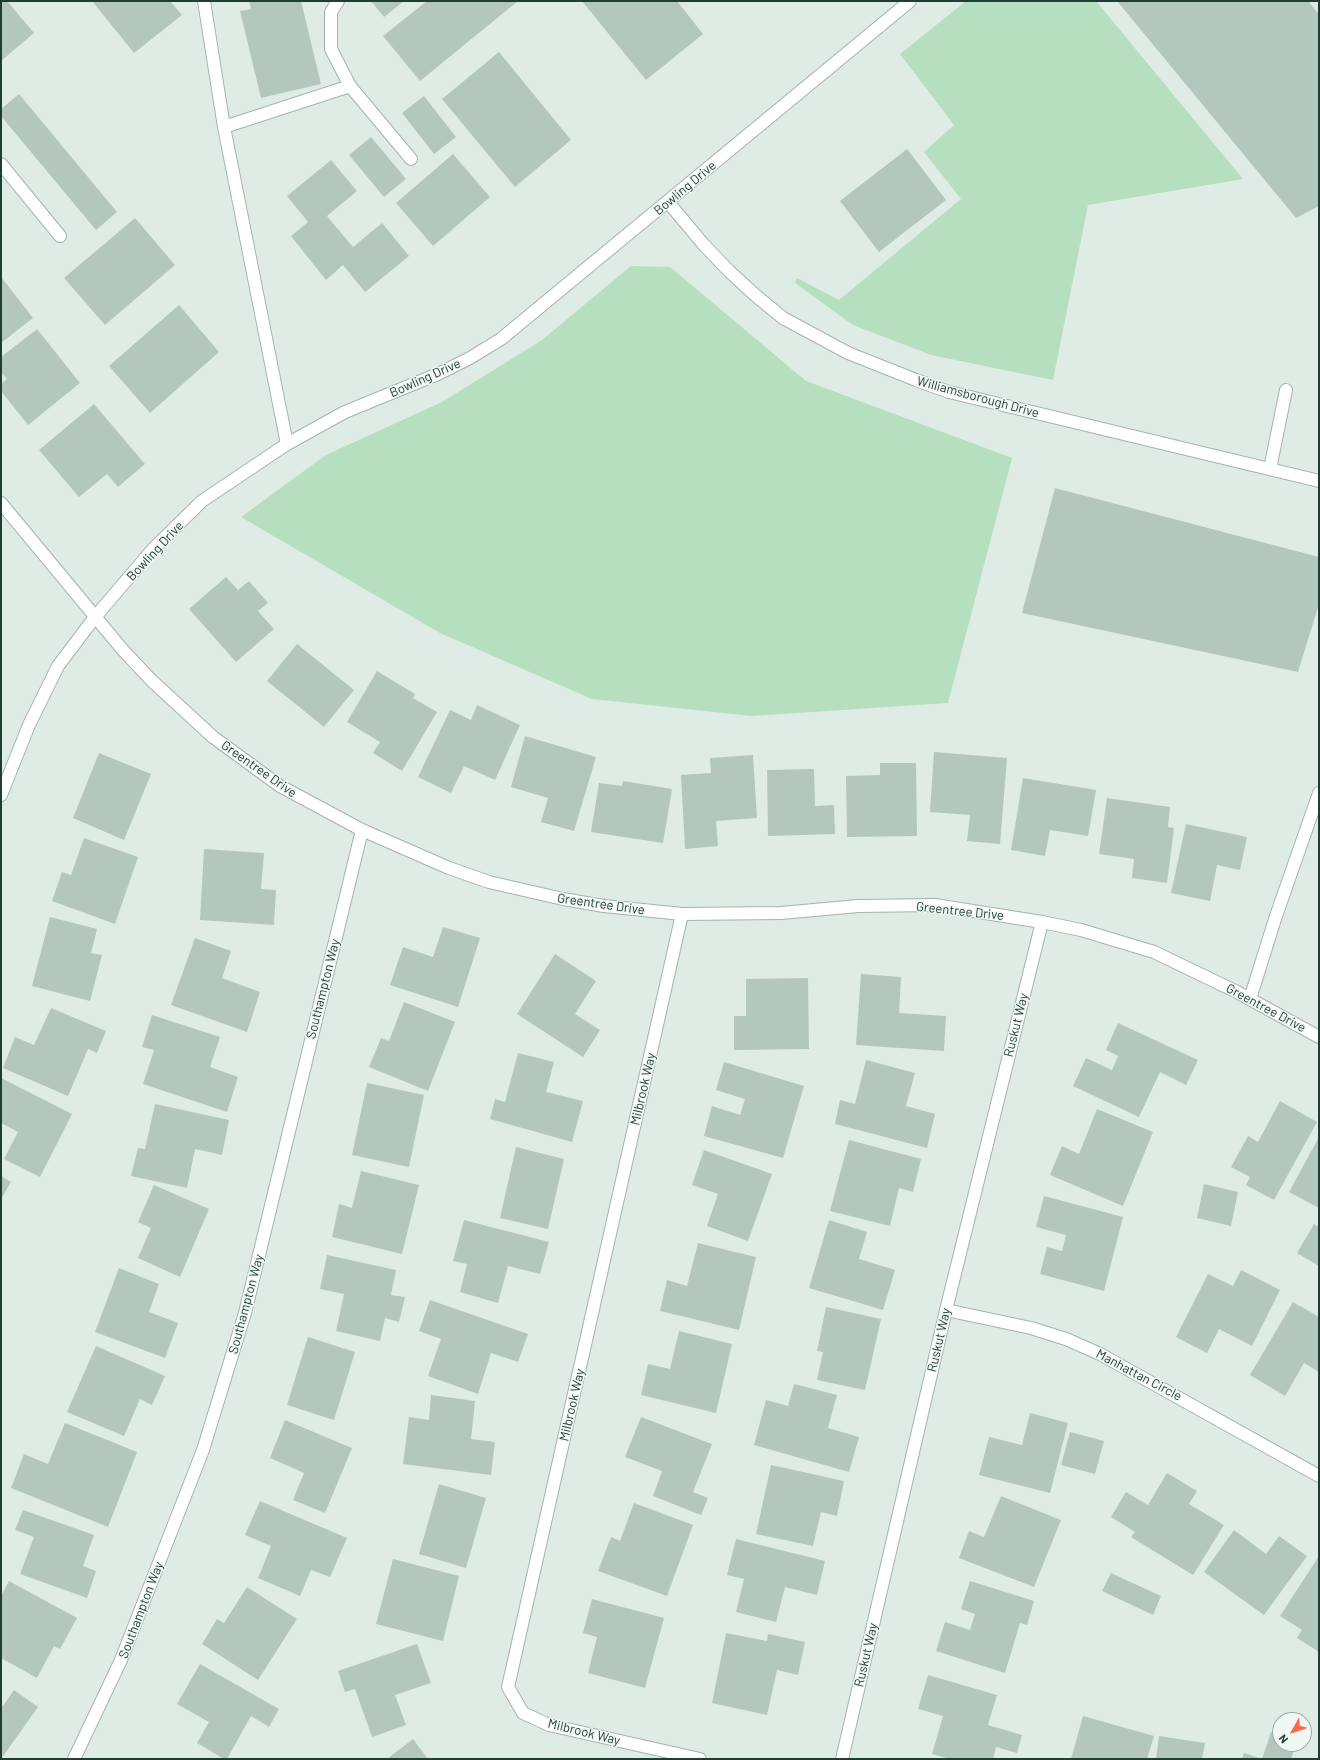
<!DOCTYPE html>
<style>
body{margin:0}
#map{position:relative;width:1320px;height:1760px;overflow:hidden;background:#dfece5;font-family:Barlow,sans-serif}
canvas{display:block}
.frame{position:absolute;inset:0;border:2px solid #1f3d32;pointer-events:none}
.north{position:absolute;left:1272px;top:1712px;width:40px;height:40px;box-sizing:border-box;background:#f0f8f3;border:1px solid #9cada6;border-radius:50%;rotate:231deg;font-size:11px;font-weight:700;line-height:16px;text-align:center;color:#1f3d32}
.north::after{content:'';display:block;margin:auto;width:14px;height:18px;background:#fe694b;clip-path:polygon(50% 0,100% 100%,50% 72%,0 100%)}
</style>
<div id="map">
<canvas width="1320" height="1760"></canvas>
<div class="frame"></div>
<div class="north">N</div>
</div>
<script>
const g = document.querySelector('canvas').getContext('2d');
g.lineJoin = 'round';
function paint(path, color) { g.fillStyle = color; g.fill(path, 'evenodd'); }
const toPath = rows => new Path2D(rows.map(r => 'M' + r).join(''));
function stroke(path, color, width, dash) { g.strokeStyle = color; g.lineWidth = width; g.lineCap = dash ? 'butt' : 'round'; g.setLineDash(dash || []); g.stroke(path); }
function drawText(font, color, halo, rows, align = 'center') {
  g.font = font + ' Barlow,sans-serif'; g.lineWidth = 3; g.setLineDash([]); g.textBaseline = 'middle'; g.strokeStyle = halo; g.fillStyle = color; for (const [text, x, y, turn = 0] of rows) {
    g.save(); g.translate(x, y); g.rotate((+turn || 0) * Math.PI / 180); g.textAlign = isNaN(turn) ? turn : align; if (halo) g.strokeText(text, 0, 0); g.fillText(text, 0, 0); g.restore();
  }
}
paint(toPath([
 [966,1,1096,1,1243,179,1088,205,1053,380,931,355,853,325,795,283,797,278,839,300,961,199,924,152,954,125,900,54],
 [631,266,670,267,806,381,1012,458,948,703,752,716,592,699,440,633,241,517,326,455,442,402,542,340]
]), '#b5dfbe');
paint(toPath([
 [1,1,7,1,34,33,1,61],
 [92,1,170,1,182,15,134,53],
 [249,1,301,1,321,84,261,98,240,11,251,9],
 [371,1,404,1,384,17],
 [427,1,518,1,420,81,383,36],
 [582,1,677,1,703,34,646,80],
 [1117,1,1308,1,1319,14,1319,206,1296,218],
 [499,52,571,140,515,187,442,99],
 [19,94,117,212,96,230,1,116,1,109],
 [424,96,456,137,434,154,402,113],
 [371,137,406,179,384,197,349,155],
 [907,149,946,200,879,252,840,201],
 [453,154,490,197,433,246,396,203],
 [331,160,357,191,327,216,353,247,382,223,409,256,365,292,343,265,326,280,291,236,308,222,287,196],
 [135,218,175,265,105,325,64,278],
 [1,277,33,318,1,343],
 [179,305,219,352,150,413,109,366],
 [37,329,80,383,28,425,1,391,1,384,7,379,1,372,1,357],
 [94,404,145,464,118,487,107,474,79,497,39,450],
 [1055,488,1319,557,1319,604,1298,672,1022,613],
 [226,577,238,590,249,581,268,603,258,611,274,629,236,662,189,609],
 [297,644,354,690,324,727,267,681],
 [377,671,415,694,413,698,437,712,402,771,373,753,380,742,347,722],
 [477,705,520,725,495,780,464,766,451,793,418,777,450,710,471,720],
 [525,736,596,757,574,831,541,822,548,798,511,787],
 [934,752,1007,758,1000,844,967,841,970,815,930,812],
 [99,753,151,774,124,840,73,818],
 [753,755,757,818,716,821,718,846,685,849,681,775,711,773,710,758],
 [880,763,916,763,917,836,847,837,846,776,880,775],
 [814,769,815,806,834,805,835,834,768,836,767,770],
 [1023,778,1096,790,1088,836,1050,830,1045,856,1011,850],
 [623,781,672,789,663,843,591,832,599,783,622,786],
 [1107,798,1170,807,1168,827,1174,828,1167,883,1132,878,1134,859,1099,854],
 [1186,824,1247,837,1240,870,1217,865,1210,901,1171,893],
 [84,838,138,857,115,924,52,901,62,872,71,875],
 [204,849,264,853,261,889,276,890,274,925,200,920],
 [50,917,97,929,91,953,102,955,90,1001,32,986],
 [443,927,480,938,458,1007,390,985,403,947,433,957],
 [195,938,231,951,222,978,260,992,247,1032,171,1005],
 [555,954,596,981,575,1014,600,1030,583,1057,517,1014],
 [861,974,901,977,899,1013,946,1016,944,1051,856,1045],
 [808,978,809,1049,734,1050,734,1016,746,1016,746,979],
 [404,1002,455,1022,428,1091,369,1067,381,1038,389,1041],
 [51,1008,106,1031,97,1053,88,1049,68,1096,3,1068,15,1037,34,1045],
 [152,1015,220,1037,210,1067,238,1077,227,1112,143,1084,154,1050,142,1047],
 [1118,1023,1198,1060,1186,1085,1160,1072,1139,1117,1073,1086,1086,1058,1112,1070,1118,1056,1106,1050],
 [518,1053,554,1062,546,1092,583,1101,572,1142,490,1119,495,1099,505,1102],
 [866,1060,915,1073,906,1106,935,1114,927,1148,835,1124,840,1100,855,1104],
 [724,1062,804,1086,783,1158,704,1136,712,1106,740,1115,745,1099,716,1090],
 [1,1078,72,1114,40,1177,4,1159,18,1132,1,1123],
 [367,1083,424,1095,409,1167,352,1155],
 [1280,1101,1317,1122,1274,1200,1246,1185,1250,1177,1231,1167,1248,1136,1258,1142],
 [155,1104,229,1120,222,1155,195,1149,187,1188,131,1176,138,1148,145,1149],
 [1097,1109,1153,1132,1123,1206,1050,1175,1062,1146,1079,1154],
 [1319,1137,1319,1208,1289,1192],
 [849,1140,921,1159,913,1192,899,1188,890,1226,830,1211],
 [516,1147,564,1159,548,1229,500,1218],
 [704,1150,772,1174,748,1241,707,1226,718,1194,692,1185],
 [361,1171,419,1185,402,1254,332,1237,339,1204,352,1208],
 [1,1176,11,1182,1,1199],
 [1204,1184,1238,1192,1231,1226,1197,1218],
 [154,1185,209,1209,180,1277,138,1258,151,1228,138,1222],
 [1044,1196,1123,1217,1104,1291,1040,1274,1047,1247,1062,1251,1066,1235,1036,1227],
 [464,1220,549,1242,540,1274,508,1266,498,1303,460,1292,467,1264,453,1261],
 [829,1220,867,1232,859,1259,895,1270,883,1310,809,1288],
 [1314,1224,1319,1227,1319,1266,1297,1253],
 [698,1243,756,1257,739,1330,660,1311,667,1280,687,1286],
 [327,1255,396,1270,391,1295,405,1297,399,1322,385,1318,380,1341,336,1331,344,1294,320,1289],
 [119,1268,159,1284,149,1312,178,1323,165,1358,95,1332],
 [1241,1270,1280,1290,1252,1346,1219,1329,1207,1353,1176,1337,1208,1274,1233,1286],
 [430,1300,528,1334,518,1362,491,1353,478,1394,428,1376,441,1339,419,1331],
 [1293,1302,1319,1317,1319,1372,1304,1363,1285,1396,1250,1375],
 [826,1307,881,1319,865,1390,817,1380,823,1352,817,1351],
 [679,1331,732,1344,716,1413,641,1395,648,1364,670,1369],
 [308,1337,355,1352,334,1420,287,1405],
 [96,1346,165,1376,152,1405,140,1399,124,1436,67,1412],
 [794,1384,837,1395,828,1428,859,1437,849,1472,754,1445,766,1400,788,1406],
 [431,1395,475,1401,471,1439,495,1442,491,1475,403,1464,409,1417,429,1420],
 [1030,1413,1068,1423,1050,1493,979,1475,989,1437,1022,1445],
 [641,1417,712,1444,693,1492,708,1498,701,1515,653,1496,662,1471,625,1457],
 [285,1420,352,1448,325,1513,293,1500,304,1473,270,1458],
 [65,1423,137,1452,108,1527,11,1488,24,1454,48,1464],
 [1070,1432,1104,1441,1095,1474,1061,1465],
 [771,1465,844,1481,837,1516,821,1512,813,1546,756,1534],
 [1167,1473,1197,1491,1189,1504,1224,1525,1193,1575,1131,1537,1135,1532,1111,1517,1126,1492,1148,1505],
 [439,1484,486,1498,466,1568,419,1554],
 [1001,1496,1061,1520,1034,1587,959,1558,969,1531,984,1537],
 [260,1501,347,1538,330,1577,311,1570,300,1596,258,1578,271,1546,245,1535],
 [634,1503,693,1525,667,1596,598,1571,611,1537,620,1541],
 [23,1510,94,1535,83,1566,96,1571,87,1598,20,1574,34,1537,15,1530],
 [1234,1530,1266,1554,1279,1536,1307,1556,1264,1615,1204,1572],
 [736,1539,825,1561,817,1595,785,1587,776,1622,736,1612,744,1579,727,1575],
 [1319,1556,1319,1652,1297,1638,1302,1630,1280,1616],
 [393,1559,459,1576,443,1641,376,1624],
 [1111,1573,1161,1596,1153,1615,1102,1591],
 [9,1581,77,1618,60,1649,54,1646,37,1678,1,1658,1,1596],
 [970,1581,1034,1601,1027,1625,1020,1623,1005,1673,936,1651,945,1622,970,1630,975,1614,961,1609],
 [247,1587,297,1619,258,1680,202,1644,217,1619,224,1623],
 [592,1599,664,1618,645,1688,588,1673,597,1637,583,1633],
 [726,1633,767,1641,768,1634,805,1642,798,1675,777,1670,767,1715,712,1703],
 [417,1644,431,1683,395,1695,406,1725,372,1737,355,1689,345,1692,338,1671],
 [200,1664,279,1709,269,1727,251,1716,227,1759,224,1759,197,1743,209,1722,177,1704],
 [928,1675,997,1695,988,1725,1022,1735,1017,1753,996,1747,993,1759,950,1759,932,1754,943,1716,918,1709],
 [14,1690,38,1707,1,1759,1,1705,3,1706],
 [1083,1716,1154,1736,1147,1759,1071,1759],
 [1271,1732,1280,1735,1280,1744,1296,1744,1291,1759,1262,1759],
 [1159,1736,1205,1743,1202,1759,1156,1759],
 [413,1739,428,1759,387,1759],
 [1244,1753,1262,1759,1242,1759]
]), '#b4c7be');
const service = toPath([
 [204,1,224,127,287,444],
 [350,86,411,159],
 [224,127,350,86,331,49,331,12,338,1],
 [1,164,60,236],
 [1270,469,1286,390],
 [1250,999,1275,919,1319,793]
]);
const minor = toPath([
 [668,202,704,245,729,271,755,295,783,318,848,353,916,380,949,392,1319,481],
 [1,503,122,649,151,680,213,737,280,786,362,830,449,868,489,882,563,899,604,906,682,914,781,913,858,906,935,905,1042,922,1081,930,1154,952,1237,992,1319,1037],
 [1,795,29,725,58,666,95,617,154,548,202,501,287,444,345,412,438,374,470,358,501,339,910,1],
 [682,914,508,1687,523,1713,549,1725,700,1759],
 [946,1310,1031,1328,1066,1339,1100,1354,1319,1476],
 [74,1759,121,1660,203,1450,245,1313,362,830],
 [842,1759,946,1310,1042,922]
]);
stroke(service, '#a2b4ac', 14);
stroke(minor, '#a2b4ac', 14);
stroke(service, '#fff', 12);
stroke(minor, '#fff', 12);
drawText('13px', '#1f3d32', '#f0f8f3', [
 ["Bowling Drive",685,188,-40],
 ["Bowling Drive",425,378,-24],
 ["Williamsborough Drive",978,397,15],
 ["Bowling Drive",155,551,-47],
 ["Greentree Drive",259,769,35],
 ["Greentree Drive",601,904,8],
 ["Greentree Drive",960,911,6],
 ["Southampton Way",323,989,-76],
 ["Greentree Drive",1266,1008,28],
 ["Ruskut Way",1016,1025,-76],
 ["Milbrook Way",643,1089,-77],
 ["Southampton Way",246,1304,-75],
 ["Ruskut Way",939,1340,-77],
 ["Manhattan Circle",1139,1375,28],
 ["Milbrook Way",572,1405,-77],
 ["Southampton Way",141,1610,-69],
 ["Ruskut Way",866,1655,-77],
 ["Milbrook Way",584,1732,14]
]);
</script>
